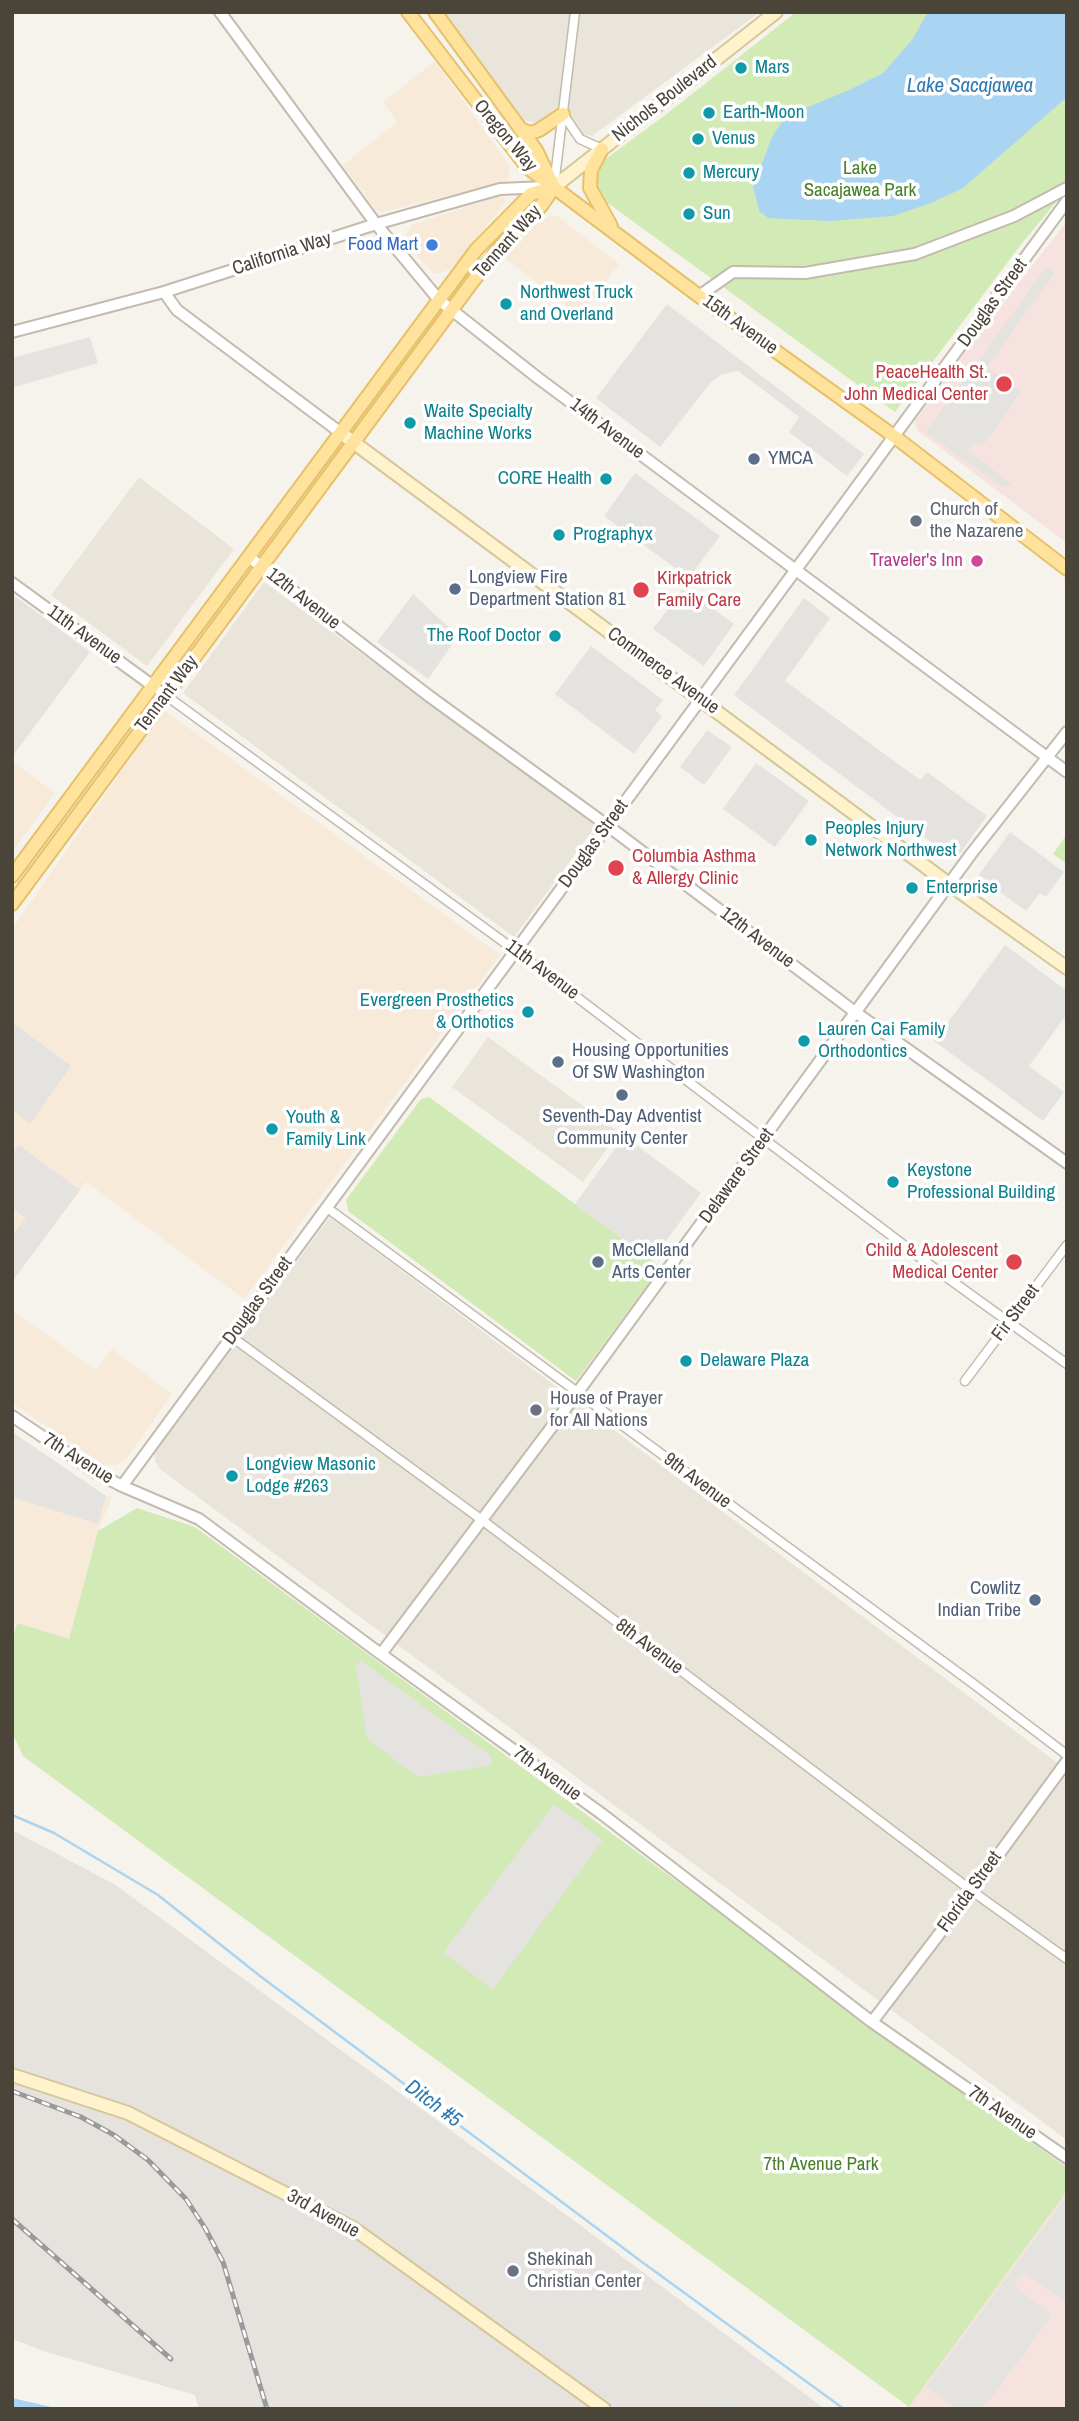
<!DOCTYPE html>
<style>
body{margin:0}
#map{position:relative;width:1079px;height:2421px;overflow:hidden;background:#f6f3ec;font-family:"Archivo Narrow",sans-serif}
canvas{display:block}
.frame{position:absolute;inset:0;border:14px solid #4b4439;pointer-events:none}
</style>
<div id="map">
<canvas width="1079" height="2421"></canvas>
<div class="frame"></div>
</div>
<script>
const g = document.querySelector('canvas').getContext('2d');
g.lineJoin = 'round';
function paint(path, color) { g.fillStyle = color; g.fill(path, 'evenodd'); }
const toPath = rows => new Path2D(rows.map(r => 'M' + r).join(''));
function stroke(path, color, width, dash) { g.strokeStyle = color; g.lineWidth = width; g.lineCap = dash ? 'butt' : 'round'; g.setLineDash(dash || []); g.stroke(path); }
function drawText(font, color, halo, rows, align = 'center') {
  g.font = font + ' "Archivo Narrow",sans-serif'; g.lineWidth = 7; g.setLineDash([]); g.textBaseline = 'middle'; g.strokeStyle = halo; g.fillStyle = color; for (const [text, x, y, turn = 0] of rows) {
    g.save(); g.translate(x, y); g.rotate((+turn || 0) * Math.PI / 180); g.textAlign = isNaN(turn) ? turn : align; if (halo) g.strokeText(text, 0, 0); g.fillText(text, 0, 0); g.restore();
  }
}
paint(toPath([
 [444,12,760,12,592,136,524,120],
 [139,477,234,549,147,666,51,595],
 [264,582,596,826,514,937,183,693],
 [488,1037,619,1132,583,1182,452,1087],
 [330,1217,1067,1770,1067,2140,160,1469,155,1461,154,1453]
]), '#eae5da');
paint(toPath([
 [435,61,509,165,509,178,505,182,381,212,375,209,343,165,397,122,383,102],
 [500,196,505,197,506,202,453,267,446,271,435,274,431,271,406,244,407,233,412,225],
 [556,215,619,264,581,316,502,256,522,236,541,221,550,216],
 [164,710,500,955,244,1299,86,1182,12,1282,12,929],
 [12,761,55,793,12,852],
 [12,1310,96,1370,112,1349,172,1394,127,1458,117,1465,104,1465,12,1403],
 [12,1432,106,1496,112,1497,98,1531,69,1639,12,1622]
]), '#f7ead8');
paint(toPath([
 [12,594,90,652,12,757],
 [12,1830,114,1884,580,2225,825,2409,199,2409,195,2395,43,2351,12,2339]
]), '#e6e2dd');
paint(toPath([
 [1067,221,1067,543,917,430,915,421,968,348],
 [1067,2191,1067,2409,909,2407]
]), '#f6e3e0');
paint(toPath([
 [796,12,1067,12,1067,189,1019,247,895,412,605,201,594,190,593,175,599,164,668,113],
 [1067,834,1067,864,1053,854],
 [429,1097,661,1267,576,1381,348,1211,346,1200,421,1099],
 [137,1508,195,1527,1067,2168,1067,2191,909,2407,23,1756,12,1732,12,1642,17,1623,69,1639,98,1531]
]), '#d2eab5');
paint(toPath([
 [1047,266,1055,272,987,367,1021,392,984,444,974,443,968,451,1012,484,1003,488,926,432],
 [667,304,864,454,847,476,789,432,799,417,738,371,723,374,712,381,660,447,596,398],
 [90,337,98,363,14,387,12,358],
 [635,473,720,536,689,578,604,516],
 [684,587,734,624,704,666,653,629],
 [413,594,458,636,428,679,377,642],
 [804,598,830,618,785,681,920,780,927,772,987,816,955,860,734,695],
 [591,646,663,700,655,710,662,716,634,754,555,694],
 [707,730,732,747,704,785,680,767],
 [756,763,809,801,775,847,723,809],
 [1010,832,1064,872,1046,897,1040,893,1026,911,978,876],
 [1005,945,1067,991,1067,1014,1029,1066,1064,1092,1043,1121,934,1041],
 [12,1022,71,1066,30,1124,12,1110],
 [624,1136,701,1193,652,1260,575,1204],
 [19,1145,80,1190,12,1282,12,1236,26,1218,12,1208,12,1154],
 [12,1432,106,1496,98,1524,12,1497],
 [360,1660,491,1756,492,1765,418,1777,367,1739,356,1667],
 [554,1804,603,1840,493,1989,443,1953],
 [1067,2196,1067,2303,1024,2272,1014,2286,1052,2315,983,2409,956,2409,926,2387],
 [724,2393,734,2400,730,2406,733,2409,712,2409]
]), '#e5e3e0');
paint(toPath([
 [928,12,1067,12,1067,97,963,188,931,203,893,216,829,221,768,218,763,213,760,213,753,187,772,137,786,116,847,91,883,73,912,40],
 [12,2398,60,2409,12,2409]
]), '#a9d4f2');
stroke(toPath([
 [12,1815,54,1833,158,1895,260,1976,642,2262,844,2409]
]), '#a9d4f2', 2.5);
const minor = toPath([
 [563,114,580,139,602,149],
 [554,186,575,12],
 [153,686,516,951,938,1271,1067,1364],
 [326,1207,971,1682,1067,1755],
 [232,1337,482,1520,972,1891,1067,1959],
 [965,1381,1067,1245]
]);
const tertiary = toPath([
 [220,12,376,224,439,300,538,378,1067,772],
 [164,292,177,310,341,433],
 [699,296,733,272,805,273,915,254,1014,216,1067,188],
 [12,332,164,292,376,224,500,189,545,187],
 [249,557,429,696,608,826,855,1012,1067,1163],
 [12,583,153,686],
 [12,1416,95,1472,122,1486,199,1519,374,1649,602,1814,872,2022,1067,2158],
 [122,1486,1067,201],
 [381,1654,578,1392,971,854,1067,732],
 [872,2022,972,1891,1067,1761]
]);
const secondary = toPath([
 [554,187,776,12],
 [341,433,949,884,1067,968],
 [12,2075,128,2113,353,2228,604,2409]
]);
const primary = toPath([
 [408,12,527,167,699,296,895,437,1067,569],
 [435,12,536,150,552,183],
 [520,129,531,133,539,130,563,114],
 [602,149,591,170,590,188,611,226],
 [12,876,476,250,531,194,554,187],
 [12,904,473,281,507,239,541,206,554,187]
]);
stroke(minor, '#c2bbae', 11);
stroke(tertiary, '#c2bbae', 14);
stroke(secondary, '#d6c79b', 16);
stroke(primary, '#e6c16a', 16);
stroke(minor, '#fff', 8);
stroke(tertiary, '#fff', 10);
stroke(secondary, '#fff3cd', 12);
stroke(primary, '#ffe39c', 12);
const rail = toPath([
 [12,2091,81,2117,114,2135,148,2160,186,2199,205,2228,223,2262,267,2409],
 [12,2219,171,2359]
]);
stroke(rail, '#9a9a9a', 5);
stroke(rail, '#fff', 2.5, [8]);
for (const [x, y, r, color] of [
 [741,68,7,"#0f9aa8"],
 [709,113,7,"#0f9aa8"],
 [698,139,7,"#0f9aa8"],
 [689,173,7,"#0f9aa8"],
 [689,214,7,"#0f9aa8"],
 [432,245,7,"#3f7fe0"],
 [506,304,7,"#0f9aa8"],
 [1004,384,9,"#e0444e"],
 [410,423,7,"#0f9aa8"],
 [754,459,7,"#5c6f8a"],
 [606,479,7,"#0f9aa8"],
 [916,521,7,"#6b7280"],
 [559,535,7,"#0f9aa8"],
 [977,561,7,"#d1479c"],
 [455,589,7,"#5c6f8a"],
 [641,590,9,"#e0444e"],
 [555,636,7,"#0f9aa8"],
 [811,840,7,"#0f9aa8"],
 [616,868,9,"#e0444e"],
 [912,888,7,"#0f9aa8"],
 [528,1012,7,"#0f9aa8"],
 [804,1041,7,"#0f9aa8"],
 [558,1062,7,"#5c6f8a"],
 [622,1095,7,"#5c6f8a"],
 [272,1129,7,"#0f9aa8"],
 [893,1182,7,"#0f9aa8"],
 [598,1262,7,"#5c6f8a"],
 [1014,1262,9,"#e0444e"],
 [686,1361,7,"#0f9aa8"],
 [536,1410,7,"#6b7280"],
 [232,1476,7,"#0f9aa8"],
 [1035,1600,7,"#5c6f8a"],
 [513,2271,7,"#6b7280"]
]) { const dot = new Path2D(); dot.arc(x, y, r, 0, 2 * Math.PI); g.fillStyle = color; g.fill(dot); stroke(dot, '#fff', 2.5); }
drawText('19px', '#0d838f', '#fff', [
 ["Mars",755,68],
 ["Earth-Moon",723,113],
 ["Venus",712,139],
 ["Mercury",703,173],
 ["Sun",703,214],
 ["Northwest Truck",520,293],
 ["and Overland",520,315],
 ["Waite Specialty",424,412],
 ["Machine Works",424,434],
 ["CORE Health",592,479,"right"],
 ["Prographyx",573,535],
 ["The Roof Doctor",541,636,"right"],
 ["Peoples Injury",825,829],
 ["Network Northwest",825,851],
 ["Enterprise",926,888],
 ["Evergreen Prosthetics",514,1001,"right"],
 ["& Orthotics",514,1023,"right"],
 ["Lauren Cai Family",818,1030],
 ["Orthodontics",818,1052],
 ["Youth &",286,1118],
 ["Family Link",286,1140],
 ["Keystone",907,1171],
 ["Professional Building",907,1193],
 ["Delaware Plaza",700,1361],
 ["Longview Masonic",246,1465],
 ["Lodge #263",246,1487]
], 'left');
drawText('19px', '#4b4439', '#fff', [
 ["Nichols Boulevard",665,99,-38],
 ["Oregon Way",505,136,50],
 ["Tennant Way",508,242,-48],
 ["California Way",282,254,-18],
 ["Douglas Street",993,303,-54],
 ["15th Avenue",740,325,36],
 ["14th Avenue",607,429,37],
 ["12th Avenue",303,599,38],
 ["11th Avenue",84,635,36],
 ["Commerce Avenue",663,671,36],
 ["Tennant Way",167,694,-53],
 ["Douglas Street",594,844,-54],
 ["12th Avenue",757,938,37],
 ["11th Avenue",542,970,37],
 ["Delaware Street",737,1176,-54],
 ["Douglas Street",258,1301,-54],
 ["Fir Street",1016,1313,-53],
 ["7th Avenue",78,1459,32],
 ["9th Avenue",697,1481,37],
 ["8th Avenue",649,1647,37],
 ["7th Avenue",547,1774,36],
 ["Florida Street",970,1892,-54],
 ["7th Avenue",1002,2113,35],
 ["3rd Avenue",323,2214,29]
]);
drawText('19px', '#4a7f2a', '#fff', [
 ["Lake",860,169],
 ["Sacajawea Park",860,191],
 ["7th Avenue Park",821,2165]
]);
drawText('19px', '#366cbe', '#fff', [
 ["Food Mart",418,245]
], 'right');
drawText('19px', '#be3a42', '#fff', [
 ["PeaceHealth St.",988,373],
 ["John Medical Center",988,395],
 ["Kirkpatrick",657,579,"left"],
 ["Family Care",657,601,"left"],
 ["Columbia Asthma",632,857,"left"],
 ["& Allergy Clinic",632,879,"left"],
 ["Child & Adolescent",998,1251],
 ["Medical Center",998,1273]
], 'right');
drawText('19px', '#4e5e75', '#fff', [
 ["YMCA",768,459],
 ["Longview Fire",469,578],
 ["Department Station 81",469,600],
 ["Housing Opportunities",572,1051],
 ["Of SW Washington",572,1073],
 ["Seventh-Day Adventist",622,1117,"center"],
 ["Community Center",622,1139,"center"],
 ["McClelland",612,1251],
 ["Arts Center",612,1273],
 ["Cowlitz",1021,1589,"right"],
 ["Indian Tribe",1021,1611,"right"]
], 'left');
drawText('19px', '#5b616d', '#fff', [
 ["Church of",930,510],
 ["the Nazarene",930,532],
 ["House of Prayer",550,1399],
 ["for All Nations",550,1421],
 ["Shekinah",527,2260],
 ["Christian Center",527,2282]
], 'left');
drawText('19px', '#b23c85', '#fff', [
 ["Traveler's Inn",963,561]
], 'right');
drawText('italic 21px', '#2e7ab2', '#fff', [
 ["Lake Sacajawea",970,86],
 ["Ditch #5",433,2104,37]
]);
</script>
